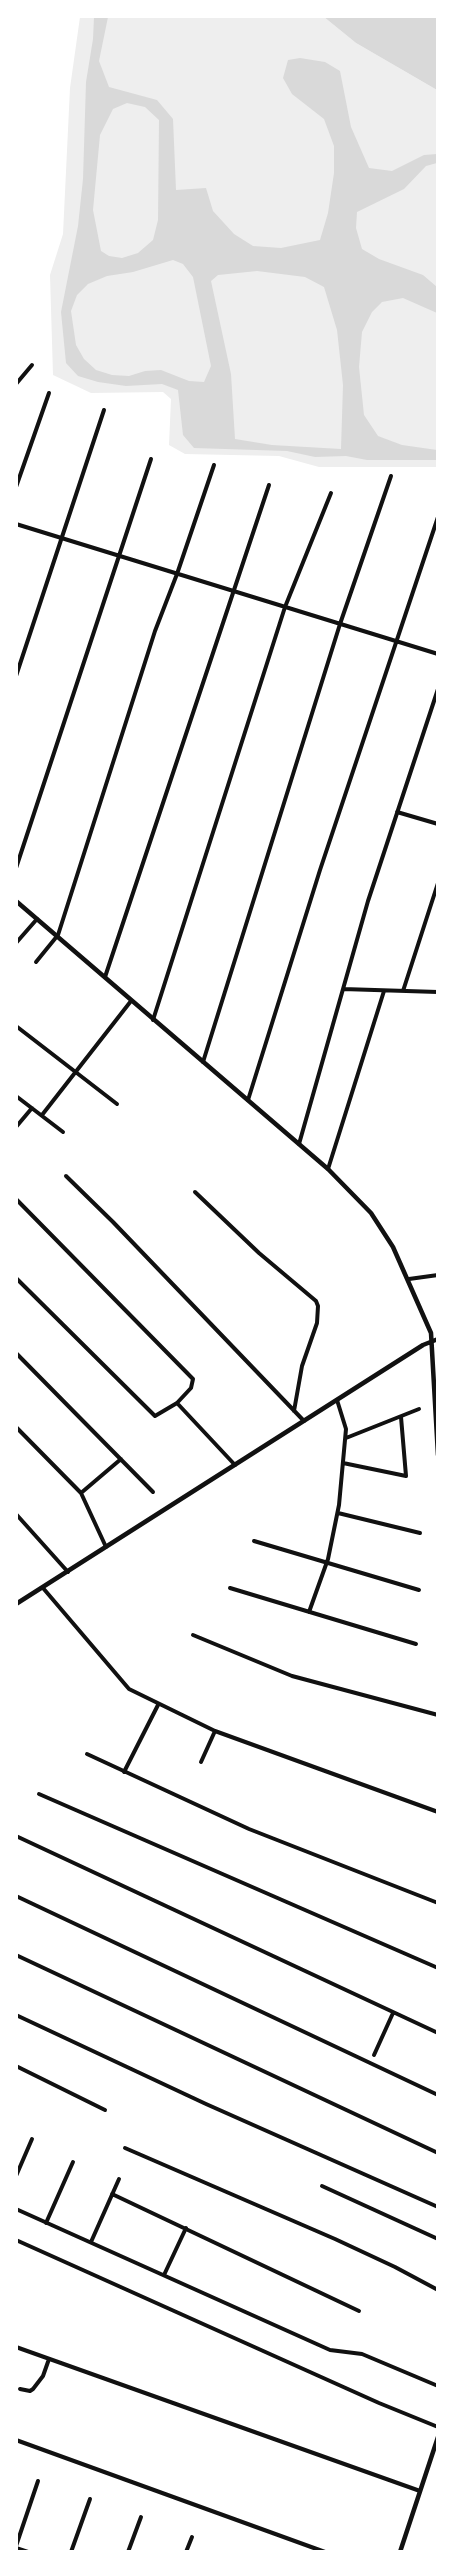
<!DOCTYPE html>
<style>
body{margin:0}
#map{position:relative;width:454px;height:2568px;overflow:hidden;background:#fff;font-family:"Asap Condensed",sans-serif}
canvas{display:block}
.frame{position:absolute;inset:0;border:18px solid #fff;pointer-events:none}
</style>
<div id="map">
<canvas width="454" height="2568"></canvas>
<div class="frame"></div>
</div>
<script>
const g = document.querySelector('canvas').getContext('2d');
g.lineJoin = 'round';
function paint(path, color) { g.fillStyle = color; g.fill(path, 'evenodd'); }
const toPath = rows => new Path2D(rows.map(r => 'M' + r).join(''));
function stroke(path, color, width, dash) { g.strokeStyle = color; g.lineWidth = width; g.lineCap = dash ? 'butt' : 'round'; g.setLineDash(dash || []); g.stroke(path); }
paint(toPath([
 [80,17,324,17,356,43,437,90,437,467,319,467,279,456,185,454,169,445,171,399,163,392,91,393,53,375,50,275,63,234,70,88]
]), '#eee');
paint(toPath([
 [94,17,108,17,99,61,109,87,157,100,173,119,176,190,206,188,213,211,234,234,253,246,281,248,320,240,328,213,334,173,334,146,324,119,292,94,283,78,288,60,300,58,325,62,340,71,351,127,369,168,392,171,424,155,437,154,437,163,426,166,404,189,357,212,356,228,362,249,379,259,423,275,437,287,437,313,403,298,382,302,372,312,362,332,359,367,364,415,378,436,402,445,437,450,437,460,367,460,346,456,315,457,287,451,194,448,183,435,178,390,162,384,126,386,98,382,78,376,66,363,61,312,78,226,83,179,86,82,93,39],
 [127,103,145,107,159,120,158,220,153,240,138,253,122,258,109,256,101,251,93,210,100,135,113,109],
 [173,260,183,264,193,277,211,366,204,382,189,381,161,370,145,371,129,376,112,375,96,370,84,359,76,345,71,311,77,295,88,284,107,276,133,272],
 [257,271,305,277,324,287,337,330,343,385,341,449,272,445,235,439,231,374,211,281,218,275],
 [324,17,437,17,437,90,356,43]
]), '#d9d9d9');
stroke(toPath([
 [16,384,32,365],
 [16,487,49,393],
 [16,524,438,654],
 [16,676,104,410],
 [397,812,438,824],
 [16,868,151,459],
 [16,943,37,919],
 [36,962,58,935,155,631,177,574,214,465],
 [105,977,269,485],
 [343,989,438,992],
 [403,991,438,883],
 [153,1020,285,607,331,493],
 [16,1026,117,1104],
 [203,1062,340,624,391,476],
 [16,1096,63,1132],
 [248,1100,320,870,438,517],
 [42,1115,131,1001],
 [16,1127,32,1108],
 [299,1144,368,901,438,689],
 [328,1169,384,991],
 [66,1176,113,1222,304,1421],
 [195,1192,259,1253,316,1301,318,1306,317,1323,302,1366,294,1411],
 [16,1199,193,1379,191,1388,177,1403,155,1416,16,1278],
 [409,1279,438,1275],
 [16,1353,153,1492],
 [177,1403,235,1465],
 [16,1427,81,1493,106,1547],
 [346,1438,419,1409],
 [343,1463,406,1476,401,1417],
 [81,1493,121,1459],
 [338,1513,420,1533],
 [16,1514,68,1572],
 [254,1541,419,1590],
 [43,1588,129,1689,215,1731,438,1812],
 [230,1588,416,1644],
 [309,1612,328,1559,339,1505,346,1429,337,1400],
 [193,1635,292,1676,438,1715],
 [87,1754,249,1829,438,1903],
 [201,1762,215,1731],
 [124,1772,158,1705],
 [39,1794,438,1968],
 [16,1836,438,2033],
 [16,1896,438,2095],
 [16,1955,438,2153],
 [16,2015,206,2104,438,2207],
 [374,2055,393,2013],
 [16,2066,105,2110],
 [125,2148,335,2239,395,2267,438,2290],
 [16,2176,32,2139],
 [322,2186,438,2239],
 [112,2194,359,2311],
 [16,2209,330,2350,362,2354,438,2386],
 [46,2223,73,2162],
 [16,2240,379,2403,438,2427],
 [91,2242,119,2179],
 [164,2275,186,2228],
 [16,2347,420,2491],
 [20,2389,30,2391,33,2389,43,2376,49,2359],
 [16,2440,325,2552],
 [16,2546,38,2481],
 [16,2548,28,2552],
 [71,2552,90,2499],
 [128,2552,141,2517],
 [186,2552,192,2537]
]), '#111', 4);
stroke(toPath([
 [16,901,328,1169,371,1213,393,1247,431,1333,438,1455],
 [16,1604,423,1345,438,1339],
 [400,2552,438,2437]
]), '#111', 4.5);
</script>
